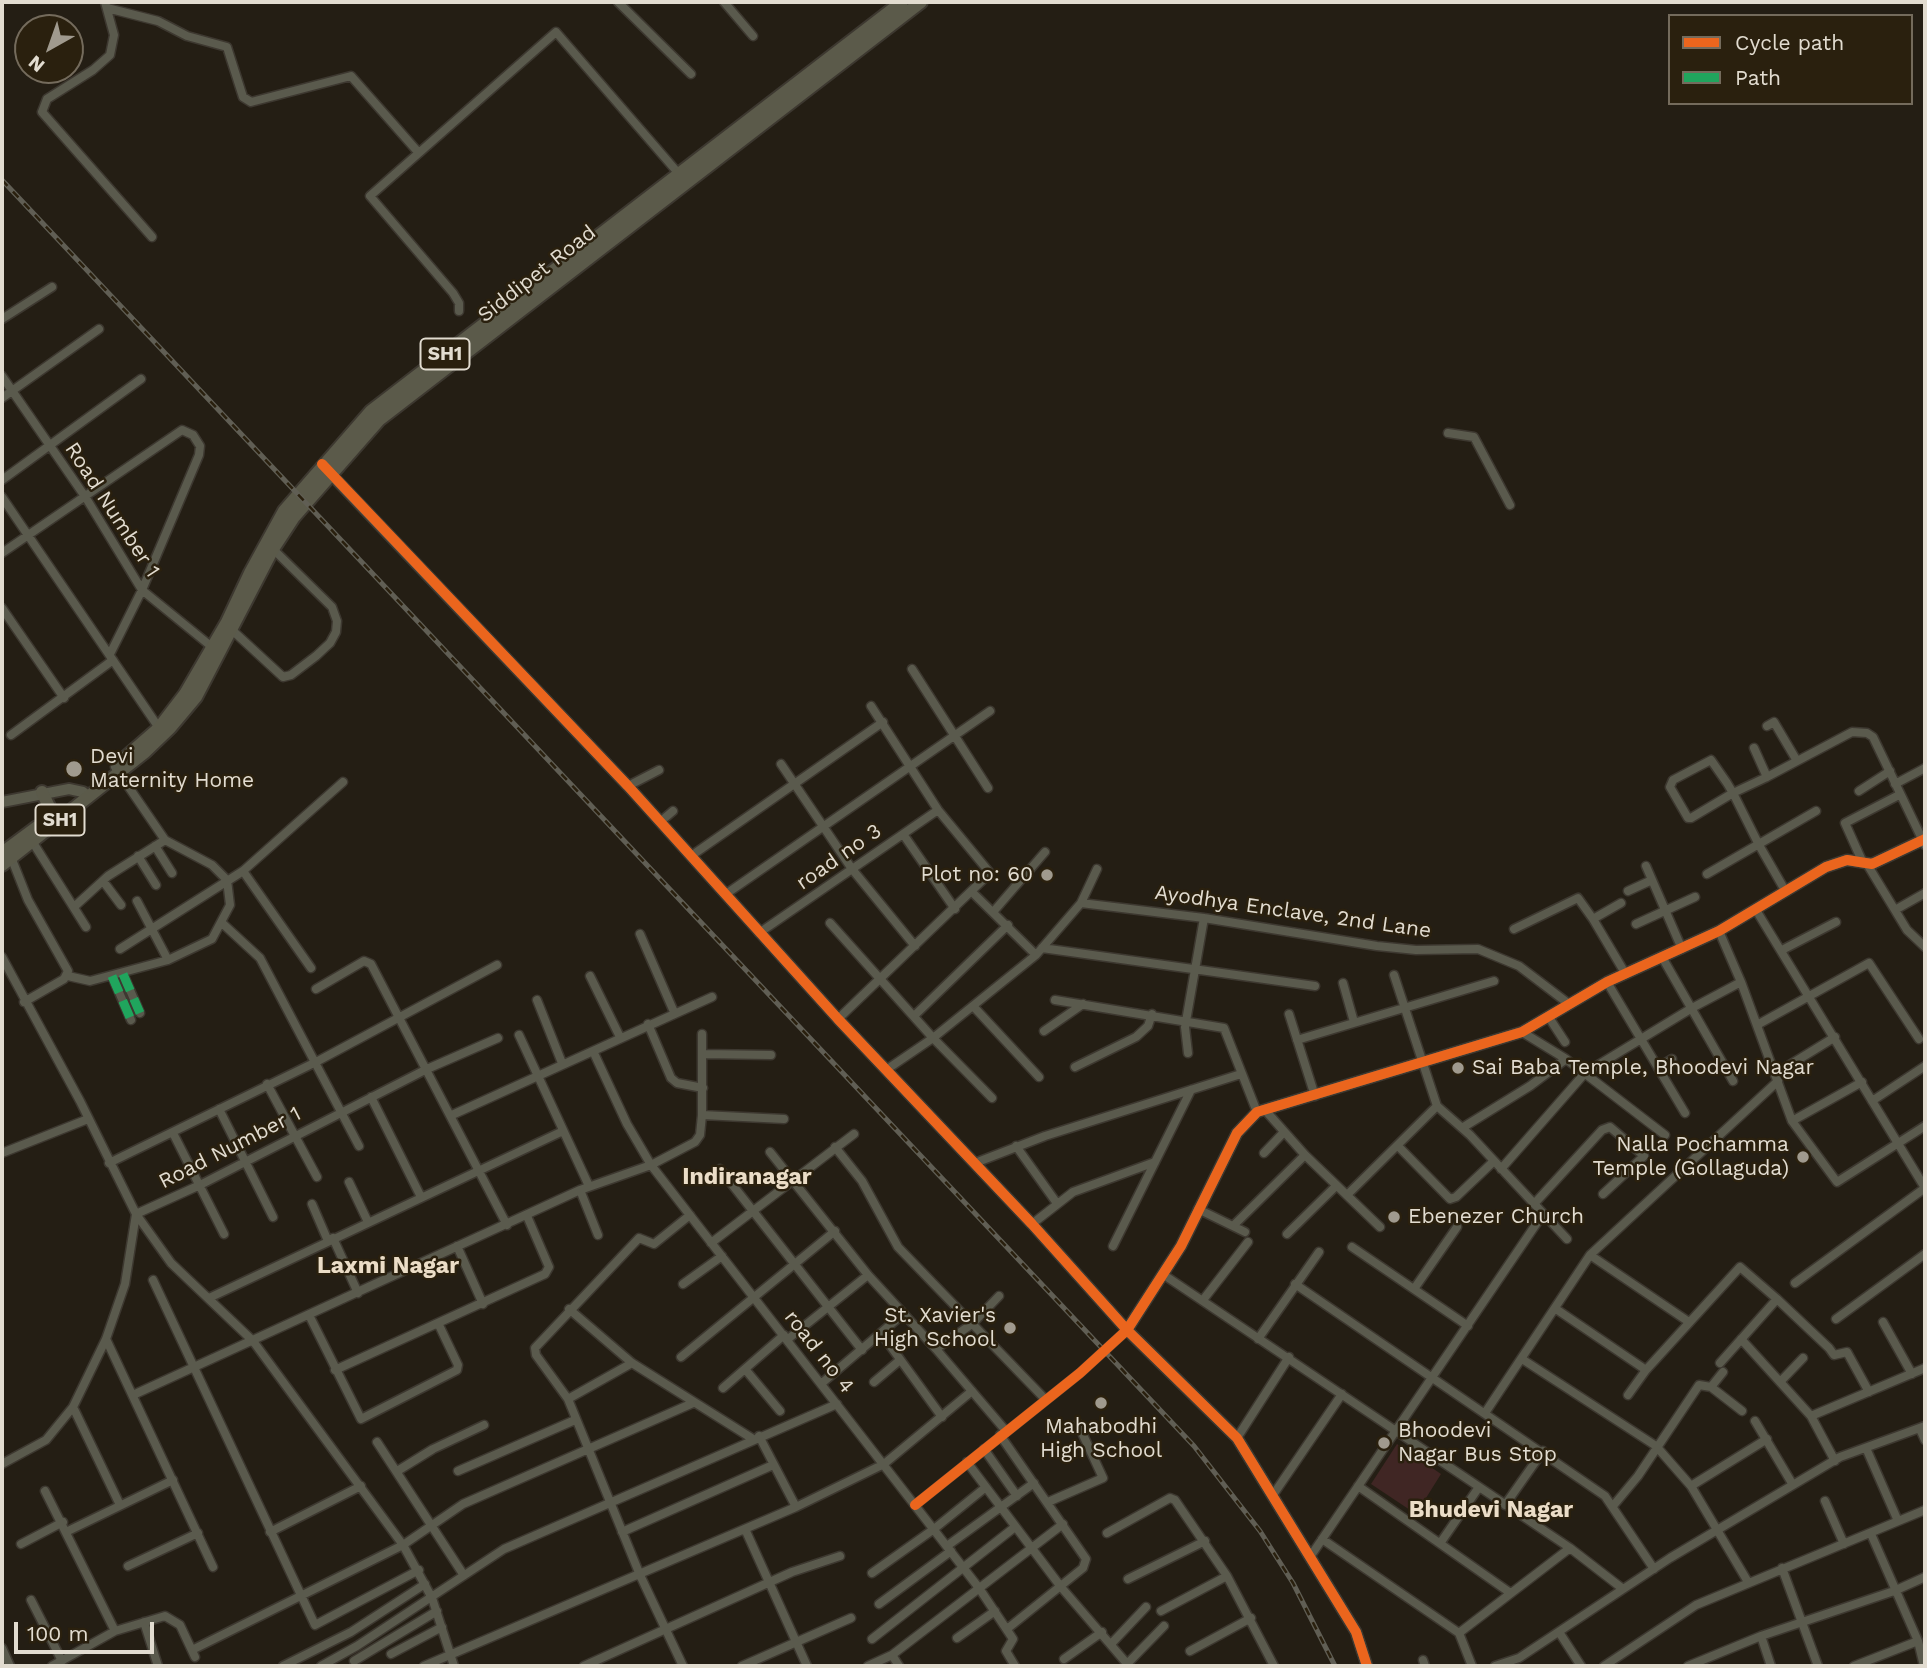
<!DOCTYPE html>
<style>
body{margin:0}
#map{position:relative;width:1927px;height:1668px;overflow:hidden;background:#241e14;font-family:"Work Sans",sans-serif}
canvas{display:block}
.frame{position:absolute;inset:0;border:4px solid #e2dcd0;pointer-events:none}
.legend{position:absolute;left:1668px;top:14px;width:245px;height:91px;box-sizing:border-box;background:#2a200e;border:2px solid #746b5c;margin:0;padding:9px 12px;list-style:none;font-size:21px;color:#e2dcd0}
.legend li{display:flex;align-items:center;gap:14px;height:35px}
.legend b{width:35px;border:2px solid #746b5c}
.north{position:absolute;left:14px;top:14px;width:70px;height:70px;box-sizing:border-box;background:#2a200e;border:2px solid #746b5c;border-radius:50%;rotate:220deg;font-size:19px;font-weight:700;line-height:28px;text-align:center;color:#e2dcd0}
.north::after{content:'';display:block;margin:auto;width:24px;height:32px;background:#a09a8e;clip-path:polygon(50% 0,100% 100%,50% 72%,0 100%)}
.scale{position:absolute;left:14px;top:1622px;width:140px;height:32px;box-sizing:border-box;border:4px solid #e2dcd0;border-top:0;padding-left:9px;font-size:21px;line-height:24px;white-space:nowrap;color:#e2dcd0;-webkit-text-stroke:5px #2a200e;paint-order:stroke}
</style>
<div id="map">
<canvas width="1927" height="1668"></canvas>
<div class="frame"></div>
<ul class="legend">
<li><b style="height:9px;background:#eb651d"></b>Cycle path</li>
<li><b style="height:9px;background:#20a55d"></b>Path</li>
</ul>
<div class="north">N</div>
<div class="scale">100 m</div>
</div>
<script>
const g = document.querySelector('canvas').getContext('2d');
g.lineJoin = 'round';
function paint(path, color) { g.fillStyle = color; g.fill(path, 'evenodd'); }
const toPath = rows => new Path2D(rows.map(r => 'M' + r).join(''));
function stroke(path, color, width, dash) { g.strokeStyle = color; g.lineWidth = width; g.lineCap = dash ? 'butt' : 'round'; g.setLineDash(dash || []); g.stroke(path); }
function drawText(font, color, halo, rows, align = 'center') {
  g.font = font + ' "Work Sans",sans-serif'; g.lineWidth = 5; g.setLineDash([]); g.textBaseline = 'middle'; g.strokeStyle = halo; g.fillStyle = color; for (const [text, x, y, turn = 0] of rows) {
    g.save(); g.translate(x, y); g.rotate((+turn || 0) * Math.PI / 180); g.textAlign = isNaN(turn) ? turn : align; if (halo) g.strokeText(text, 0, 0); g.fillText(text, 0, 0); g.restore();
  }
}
paint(toPath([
 [1397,1444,1441,1474,1416,1514,1371,1484]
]), '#402624');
const minor = toPath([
 [105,2,114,35,110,55,93,70,47,99,42,112,152,237],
 [618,2,691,74],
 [724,2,753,36],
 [107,8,158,21,187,36,227,47,243,97,251,102,351,76,418,152],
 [459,311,459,303,453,293,370,196,556,32,679,174],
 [2,319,52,287],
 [2,376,86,498,142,590,212,647],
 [2,398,99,329],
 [1448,433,1474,437,1510,505],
 [2,480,141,379],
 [2,497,159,728],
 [2,553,182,430,193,435,200,446,199,455,142,590,110,654],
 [2,608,64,698],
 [232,630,283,677,291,675,316,656,330,643,336,632,337,621,332,607,273,549],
 [912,669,988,788],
 [1767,726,1774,722,1797,761],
 [11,735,113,660],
 [1754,748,1767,777,1852,732,1867,733,1873,737,1925,845],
 [781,764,852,869,915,946],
 [1767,777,1733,793,1691,818,1688,818,1670,787,1673,780,1711,760,1727,783,1733,793,1759,845,1786,892],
 [1895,784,1925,768],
 [628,786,659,770],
 [1859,791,1890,771],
 [660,822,673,811],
 [903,834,955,909],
 [32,841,86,927],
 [155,846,172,873],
 [138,856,156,885],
 [691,856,883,722],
 [11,857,28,900,68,971,64,979,24,1002],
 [1863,863,1845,823,1899,795],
 [1867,864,1907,930,1925,947],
 [1646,866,1682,949],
 [243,871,311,968],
 [1707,874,1816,811],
 [103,881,121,905],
 [1628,891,1652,880],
 [972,892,1036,955],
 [726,894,990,711],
 [137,901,168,960],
 [1081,903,1204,918,1377,946,1416,950,1478,949,1519,966,1569,1004],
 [1621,903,1593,919,1625,973],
 [74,907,108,876,165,840],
 [1756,910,1925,1188],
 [1895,910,1925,893],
 [994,911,1045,852],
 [222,923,260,958,359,1146],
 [830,923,933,1038,992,1098],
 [1636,924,1695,897],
 [1514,929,1578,898,1593,919],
 [1719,931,1741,982,1792,1121,1837,1182,1925,1126],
 [759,933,938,810],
 [640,934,674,1012],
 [1042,948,1315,986],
 [120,949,243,871,343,782],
 [1782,950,1836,922],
 [2,957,80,1101,136,1214,171,1263,253,1341,403,1545,432,1598,454,1666],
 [1662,957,1733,1081],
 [123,974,140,1013],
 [1394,975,1437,1106,1470,1135,1567,1239],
 [68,976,90,981,168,960,212,939,230,905,227,880,212,865,165,840,115,767],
 [112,976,131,1020],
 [590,976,620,1037],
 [1607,982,1685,1113],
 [1343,983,1354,1022],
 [316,989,364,961,371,964,507,1225],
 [537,1000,562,1063],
 [1055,1000,1224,1028,1257,1112],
 [973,1006,1039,1077],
 [1289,1014,1315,1096],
 [915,1015,1008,925],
 [1548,1016,1565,1042],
 [838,1019,990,873,938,810,871,706],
 [648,1024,671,1078,677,1083,703,1088],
 [1757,1025,1869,963,1919,1039],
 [1044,1031,1083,1004],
 [1522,1032,1566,1059,1665,1135],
 [519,1035,589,1186],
 [1297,1040,1494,981],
 [593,1051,627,1124,651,1165,979,1588,1013,1639,1006,1651,1015,1666],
 [1188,1053,1185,1027,1204,918],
 [702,1054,771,1055],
 [1075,1067,1136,1037,1148,1026,1152,1014],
 [1658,1068,1672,1059],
 [886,1070,933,1038,1036,955,1081,903,1097,869],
 [1775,1074,1835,1037],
 [267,1084,317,1177],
 [371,1097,421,1197],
 [1872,1101,1925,1066],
 [219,1109,273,1217],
 [1265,1110,1305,1155,1380,1227],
 [452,1115,712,997],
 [702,1115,784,1119],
 [1792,1121,1862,1082],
 [1462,1128,1530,1086,1566,1059],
 [173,1133,224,1234],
 [1016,1146,1056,1202],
 [1398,1146,1450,1199,1456,1197,1494,1161],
 [835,1147,862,1181,898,1247,1045,1399],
 [770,1152,868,1275,936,1349,1006,1431],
 [2,1153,88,1119],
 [1264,1153,1284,1132],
 [109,1163,316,1062,497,965],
 [975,1163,1045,1136,1241,1074],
 [720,1169,862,1350],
 [1501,1169,1585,1073,1692,1008,1741,982],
 [349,1182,368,1222],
 [580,1190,598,1235],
 [1347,1195,1437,1106],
 [312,1204,328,1241],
 [1534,1204,1602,1130,1610,1127,1644,1156,1603,1194],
 [1198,1209,1245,1232],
 [1032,1224,1073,1192,1155,1162],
 [1233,1226,1305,1155],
 [1287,1234,1336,1186],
 [333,1238,358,1293],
 [711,1243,854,1134],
 [457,1246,483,1304],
 [1113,1246,1191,1090],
 [1352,1247,1468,1326],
 [1590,1255,1778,1081],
 [1164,1275,1570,1548,1623,1589],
 [153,1280,315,1625,419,1570],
 [1795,1283,1925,1188],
 [683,1284,722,1256],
 [1295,1284,1605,1496,1654,1569],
 [1414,1289,1457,1227],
 [209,1298,563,1131],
 [1203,1300,1248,1242],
 [569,1309,632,1363,753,1439],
 [1556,1309,1646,1370],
 [309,1315,361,1419,457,1370,458,1365,438,1323],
 [1836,1319,1925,1254],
 [1883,1322,1912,1374],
 [881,1333,942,1417],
 [106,1339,213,1567],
 [788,1339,868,1275],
 [1258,1339,1319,1252],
 [1741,1339,1811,1416,1835,1461],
 [936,1349,972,1324,999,1296],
 [681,1357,835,1231],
 [1522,1359,1656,1446,1691,1486,1748,1582],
 [1720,1363,1777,1299,1829,1348,1834,1355,1847,1352,1869,1392],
 [745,1369,780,1411],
 [335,1370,545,1274,549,1267,527,1216],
 [874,1382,900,1360],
 [1780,1382,1803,1358],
 [822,1383,903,1314],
 [1711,1387,1723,1372],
 [723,1388,784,1335],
 [133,1395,580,1190,651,1165,695,1142,700,1135,702,1115,702,1034],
 [1628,1395,1646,1370,1740,1267,1777,1299],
 [568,1399,632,1363],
 [73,1407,120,1505],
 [1485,1413,1590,1255,1689,1322],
 [1811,1416,1925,1368],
 [1755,1421,1793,1485],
 [1920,1429,1925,1440],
 [1000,1435,1086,1559,1083,1568,1007,1629],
 [759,1436,796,1507],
 [1237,1438,1289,1357],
 [377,1442,463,1574],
 [1866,1448,1898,1521],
 [984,1449,1017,1496],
 [967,1462,1061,1587,1129,1666],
 [2,1464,46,1440,73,1407,106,1339,125,1284,136,1214,200,1185,427,1069,498,1038],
 [399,1470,433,1449,484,1425],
 [458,1471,575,1420],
 [1358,1486,1509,1592],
 [1691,1486,1767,1439],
 [45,1491,115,1631],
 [1273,1495,1342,1394],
 [1825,1501,1844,1544],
 [1048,1502,1103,1478,1078,1424],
 [915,1505,1080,1373,1127,1330],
 [1505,1505,1543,1451],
 [1613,1506,1638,1476,1699,1385,1711,1387,1742,1411],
 [745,1529,807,1666],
 [68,1531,173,1480],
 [270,1532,361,1486],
 [622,1532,773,1465],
 [1107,1533,1170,1498,1175,1500,1227,1576,1274,1666],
 [1871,1534,1918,1641,1924,1666],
 [1322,1539,1459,1633],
 [1441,1542,1479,1487],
 [21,1544,63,1522],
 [947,1546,1034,1483],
 [1310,1557,1543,1214],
 [128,1566,198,1533],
 [1782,1568,1818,1666],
 [872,1573,934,1529,986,1487],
 [1128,1579,1205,1541],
 [31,1600,62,1661],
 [879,1604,951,1551],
 [1161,1611,1227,1576],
 [144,1622,158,1666],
 [1559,1632,1581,1666],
 [1761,1636,1771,1666],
 [957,1638,995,1611],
 [872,1639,1015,1527],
 [1111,1644,1146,1607],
 [2,1648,10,1666],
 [192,1650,403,1545,463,1504,693,1403],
 [1190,1651,1251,1618],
 [391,1654,442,1627],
 [892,1655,899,1666],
 [1064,1659,1102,1632],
 [1423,1660,1425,1666],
 [354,1661,437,1611],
 [1127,1664,1164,1626],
 [52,1666,115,1631,165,1616,180,1625,195,1657],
 [283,1666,351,1632,425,1584],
 [321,1666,357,1646,504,1549,837,1404],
 [424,1666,796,1507,884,1464,972,1391],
 [584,1666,792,1572,840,1556],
 [683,1666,640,1575,568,1399,536,1355,535,1348,639,1238,654,1244,690,1215],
 [742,1666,851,1618],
 [868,1666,892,1655,1063,1524],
 [1472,1666,1459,1633,1570,1548],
 [1495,1666,1519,1658,1670,1558,1840,1457,1925,1426],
 [1604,1666,1696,1605,1925,1510],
 [1688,1666,1761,1636,1894,1591,1925,1577],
 [1854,1666,1918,1641]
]);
const tertiary = toPath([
 [327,470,628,786,838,1019,1032,1224,1127,1330,1237,1438,1356,1632,1367,1666],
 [1127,1330,1181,1246,1237,1133,1257,1112,1522,1032,1607,982,1719,931,1826,867,1847,860,1872,864,1925,839]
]);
const secondary = toPath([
 [2,802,69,789,83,792,89,797]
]);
const primary = toPath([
 [120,762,159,728,185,694,227,622,250,573,284,511,371,411,902,2],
 [42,792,53,815],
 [2,853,37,827],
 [2,865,145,752,170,728,196,697,273,549,294,517,379,420,921,2]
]);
stroke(minor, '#3d3830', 11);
stroke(tertiary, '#3d3830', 13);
stroke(secondary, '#3d3830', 14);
stroke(primary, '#3d3830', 16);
stroke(minor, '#5a5a4d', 8);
stroke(tertiary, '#5a5a4d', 10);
stroke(secondary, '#5b5b4c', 10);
stroke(primary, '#5b5a4a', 12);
const rail = toPath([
 [2,180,1194,1446,1260,1531,1293,1583,1335,1666]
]);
stroke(rail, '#605e54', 5);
stroke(rail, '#2a200e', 2.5, [8]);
stroke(toPath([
 [123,974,140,1013],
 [112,976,131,1020]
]), '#20a55d', 9, [18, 9]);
stroke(toPath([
 [322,464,628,786,838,1019,1032,1224,1127,1330,1237,1438,1356,1632,1367,1666],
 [915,1505,1080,1373,1127,1330,1181,1246,1237,1133,1257,1112,1522,1032,1607,982,1719,931,1826,867,1847,860,1872,864,1925,839]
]), '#eb651d', 10);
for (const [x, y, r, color] of [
 [74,769,9,"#a09a8e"],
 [1047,875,7,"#a09a8e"],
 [1458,1068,7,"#a09a8e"],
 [1803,1157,7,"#a09a8e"],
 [1394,1217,7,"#a09a8e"],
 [1010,1328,7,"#a09a8e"],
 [1101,1403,7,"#a09a8e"],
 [1384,1443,7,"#a09a8e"]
]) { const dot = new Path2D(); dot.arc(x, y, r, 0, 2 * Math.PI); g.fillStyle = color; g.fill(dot); stroke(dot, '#2a200e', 2.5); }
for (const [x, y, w] of [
 [445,354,49],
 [60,820,49]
]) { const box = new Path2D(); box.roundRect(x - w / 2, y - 15.5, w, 31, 5); g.fillStyle = '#2a200e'; g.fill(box); stroke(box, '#e2dcd0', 2); }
drawText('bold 19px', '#e2dcd0', null, [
 ["SH1",445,354],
 ["SH1",60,820]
]);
drawText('21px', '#e2dcd0', '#2a200e', [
 ["Siddipet Road",537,274,-38],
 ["Road Number 1",112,510,57],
 ["road no 3",839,857,-35],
 ["Ayodhya Enclave, 2nd Lane",1293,912,8],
 ["Road Number 1",230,1148,-27],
 ["road no 4",819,1352,52]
]);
drawText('21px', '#e2dcd0', '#2a200e', [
 ["Devi",90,757],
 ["Maternity Home",90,781],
 ["Plot no: 60",1033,875,"right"],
 ["Sai Baba Temple, Bhoodevi Nagar",1472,1068],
 ["Nalla Pochamma",1789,1145,"right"],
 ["Temple (Gollaguda)",1789,1169,"right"],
 ["Ebenezer Church",1408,1217],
 ["St. Xavier's",996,1316,"right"],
 ["High School",996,1340,"right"],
 ["Mahabodhi",1101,1427,"center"],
 ["High School",1101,1451,"center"],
 ["Bhoodevi",1398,1431],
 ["Nagar Bus Stop",1398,1455]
], 'left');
drawText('bold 23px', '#ebddc7', '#2a200e', [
 ["Indiranagar",747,1177],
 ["Laxmi Nagar",388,1266],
 ["Bhudevi Nagar",1491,1510]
]);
</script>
